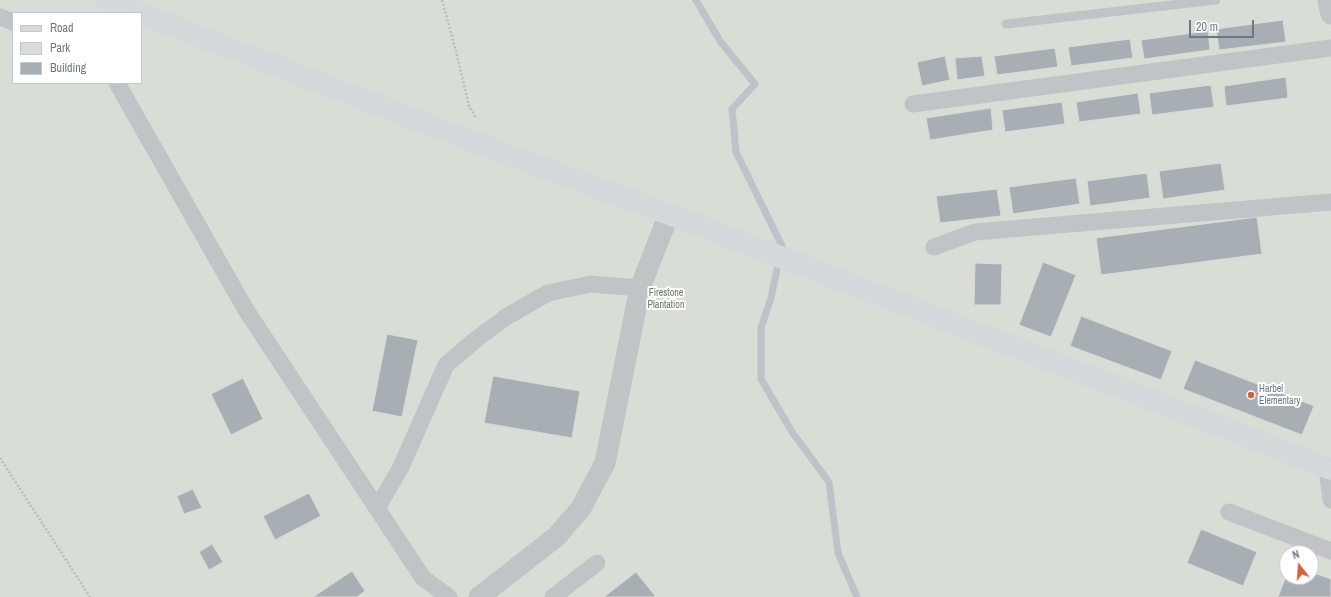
<!DOCTYPE html>
<style>
body{margin:0}
#map{position:relative;width:1331px;height:597px;overflow:hidden;background:#f8f8f6;font-family:"Archivo Narrow",sans-serif}
canvas{display:block}
.legend{position:absolute;left:12px;top:12px;width:130px;height:72px;box-sizing:border-box;background:#fff;border:1px solid #c3c9ce;margin:0;padding:5px 7px;list-style:none;font-size:12px;color:#6a7884}
.legend li{display:flex;align-items:center;gap:8px;height:20px}
.legend b{width:20px;border:1px solid #c3c9ce}
.north{position:absolute;left:1279px;top:545px;width:40px;height:40px;box-sizing:border-box;background:#fff;border:1px solid #c3c9ce;border-radius:50%;rotate:343deg;font-size:11px;font-weight:700;line-height:16px;text-align:center;color:#6a7884}
.north::after{content:'';display:block;margin:auto;width:14px;height:18px;background:#d2633c;clip-path:polygon(50% 0,100% 100%,50% 72%,0 100%)}
.scale{position:absolute;left:1189px;top:20px;width:65px;height:18px;box-sizing:border-box;border:2px solid #6a7884;border-top:0;padding-left:5px;font-size:12px;line-height:14px;white-space:nowrap;color:#6a7884;-webkit-text-stroke:3px #fff;paint-order:stroke}
</style>
<div id="map">
<canvas width="1331" height="597"></canvas>
<ul class="legend">
<li><b style="height:5px;background:#d5d9dc"></b>Road</li>
<li><b style="height:11px;background:#d8ddd5"></b>Park</li>
<li><b style="height:11px;background:#a8afb4"></b>Building</li>
</ul>
<div class="north">N</div>
<div class="scale">20 m</div>
</div>
<script>
const g = document.querySelector('canvas').getContext('2d');
g.lineJoin = 'round';
function paint(path, color) { g.fillStyle = color; g.fill(path, 'evenodd'); }
const toPath = rows => new Path2D(rows.map(r => 'M' + r).join(''));
function stroke(path, color, width, dash) { g.strokeStyle = color; g.lineWidth = width; g.lineCap = dash ? 'butt' : 'round'; g.setLineDash(dash || []); g.stroke(path); }
function drawText(font, color, halo, rows, align = 'center') {
  g.font = font + ' "Archivo Narrow",sans-serif'; g.lineWidth = 4; g.setLineDash([]); g.textBaseline = 'middle'; g.strokeStyle = halo; g.fillStyle = color; for (const [text, x, y, turn = 0] of rows) {
    g.save(); g.translate(x, y); g.rotate((+turn || 0) * Math.PI / 180); g.textAlign = isNaN(turn) ? turn : align; if (halo) g.strokeText(text, 0, 0); g.fillText(text, 0, 0); g.restore();
  }
}
paint(toPath([
 [0,0,1331,0,1331,597,0,597],
 [13,13,141,13,141,83,13,83],
 [1287,553,1311,553,1311,577,1287,577]
]), '#d8ddd5');
stroke(toPath([
 [696,0,720,41,755,84,732,109,736,152,782,246,771,298,761,328,761,379,792,432,829,482,838,553,857,597]
]), '#bcc4c9', 7);
const building = toPath([
 [1283,20,1286,42,1219,50,1216,29,1283,20],
 [1208,31,1210,50,1144,59,1141,40,1208,31],
 [1130,39,1133,58,1071,66,1068,47,1130,39],
 [1055,48,1058,67,997,75,994,56,1055,48],
 [945,56,950,80,922,86,917,62,945,56],
 [982,56,985,76,957,80,955,58,982,56],
 [1286,77,1288,98,1226,106,1224,86,1286,77],
 [1211,85,1214,107,1152,115,1149,93,1211,85],
 [1138,93,1141,114,1079,122,1076,102,1138,93],
 [1062,102,1065,124,1005,132,1002,110,1062,102],
 [991,108,993,130,930,140,926,118,991,108],
 [1221,163,1225,190,1163,199,1159,171,1221,163],
 [1147,173,1150,198,1090,206,1087,181,1147,173],
 [1076,178,1080,204,1013,214,1009,187,1076,178],
 [997,189,1001,216,940,223,936,196,997,189],
 [1257,217,1262,254,1101,275,1096,238,1257,217],
 [1043,262,1076,275,1051,337,1019,325,1043,262],
 [975,263,1002,264,1001,305,974,305,975,263],
 [1081,316,1172,351,1161,380,1070,346,1081,316],
 [387,334,418,340,402,417,372,411,387,334],
 [1195,360,1314,406,1302,435,1183,389,1195,360],
 [493,376,580,391,572,438,484,423,493,376],
 [243,378,263,419,231,435,211,394,243,378],
 [193,489,202,508,184,514,177,496,193,489],
 [309,493,321,516,275,540,263,516,309,493],
 [1201,529,1257,552,1243,586,1187,563,1201,529],
 [212,544,223,562,209,570,199,552,212,544],
 [352,571,365,591,357,597,313,597,352,571],
 [636,572,656,597,604,597,636,572],
 [1311,572,1331,579,1331,597,1278,597,1287,574,1287,577,1311,577,1311,572]
]);
paint(building, '#a8afb4');
stroke(building, '#dadad8', 1);
stroke(toPath([
 [442,0,456,51,469,106,476,118],
 [0,458,90,597]
]), '#babdbf', 2.5, [2, 2]);
stroke(toPath([
 [1006,24,1216,0]
]), '#c0c4c7', 9);
stroke(toPath([
 [0,17,13,22],
 [117,83,246,310,423,578,449,597],
 [913,104,1331,48],
 [934,247,975,232,1331,202],
 [1327,468,1331,500],
 [377,508,400,469,446,365,474,341,506,317,548,293,591,284,640,288],
 [1229,512,1331,551],
 [553,597,597,563]
]), '#c0c4c7', 17);
stroke(toPath([
 [1328,0,1331,14],
 [479,597,556,537,581,508,605,463,640,288,669,214]
]), '#c0c4c7', 21);
stroke(toPath([
 [105,0,139,13],
 [141,14,495,150,669,214,1331,469]
]), '#d5d9dc', 22);
for (const [x, y, r, color] of [
 [1251,395,4,"#d2633c"]
]) { const dot = new Path2D(); dot.arc(x, y, r, 0, 2 * Math.PI); g.fillStyle = color; g.fill(dot); stroke(dot, '#fff', 1.5); }
drawText('10px', '#677765', '#fff', [
 ["Firestone",666,293],
 ["Plantation",666,305]
]);
drawText('10px', '#6a7884', '#fff', [
 ["Harbel",1259,389],
 ["Elementary",1259,401]
], 'left');
</script>
